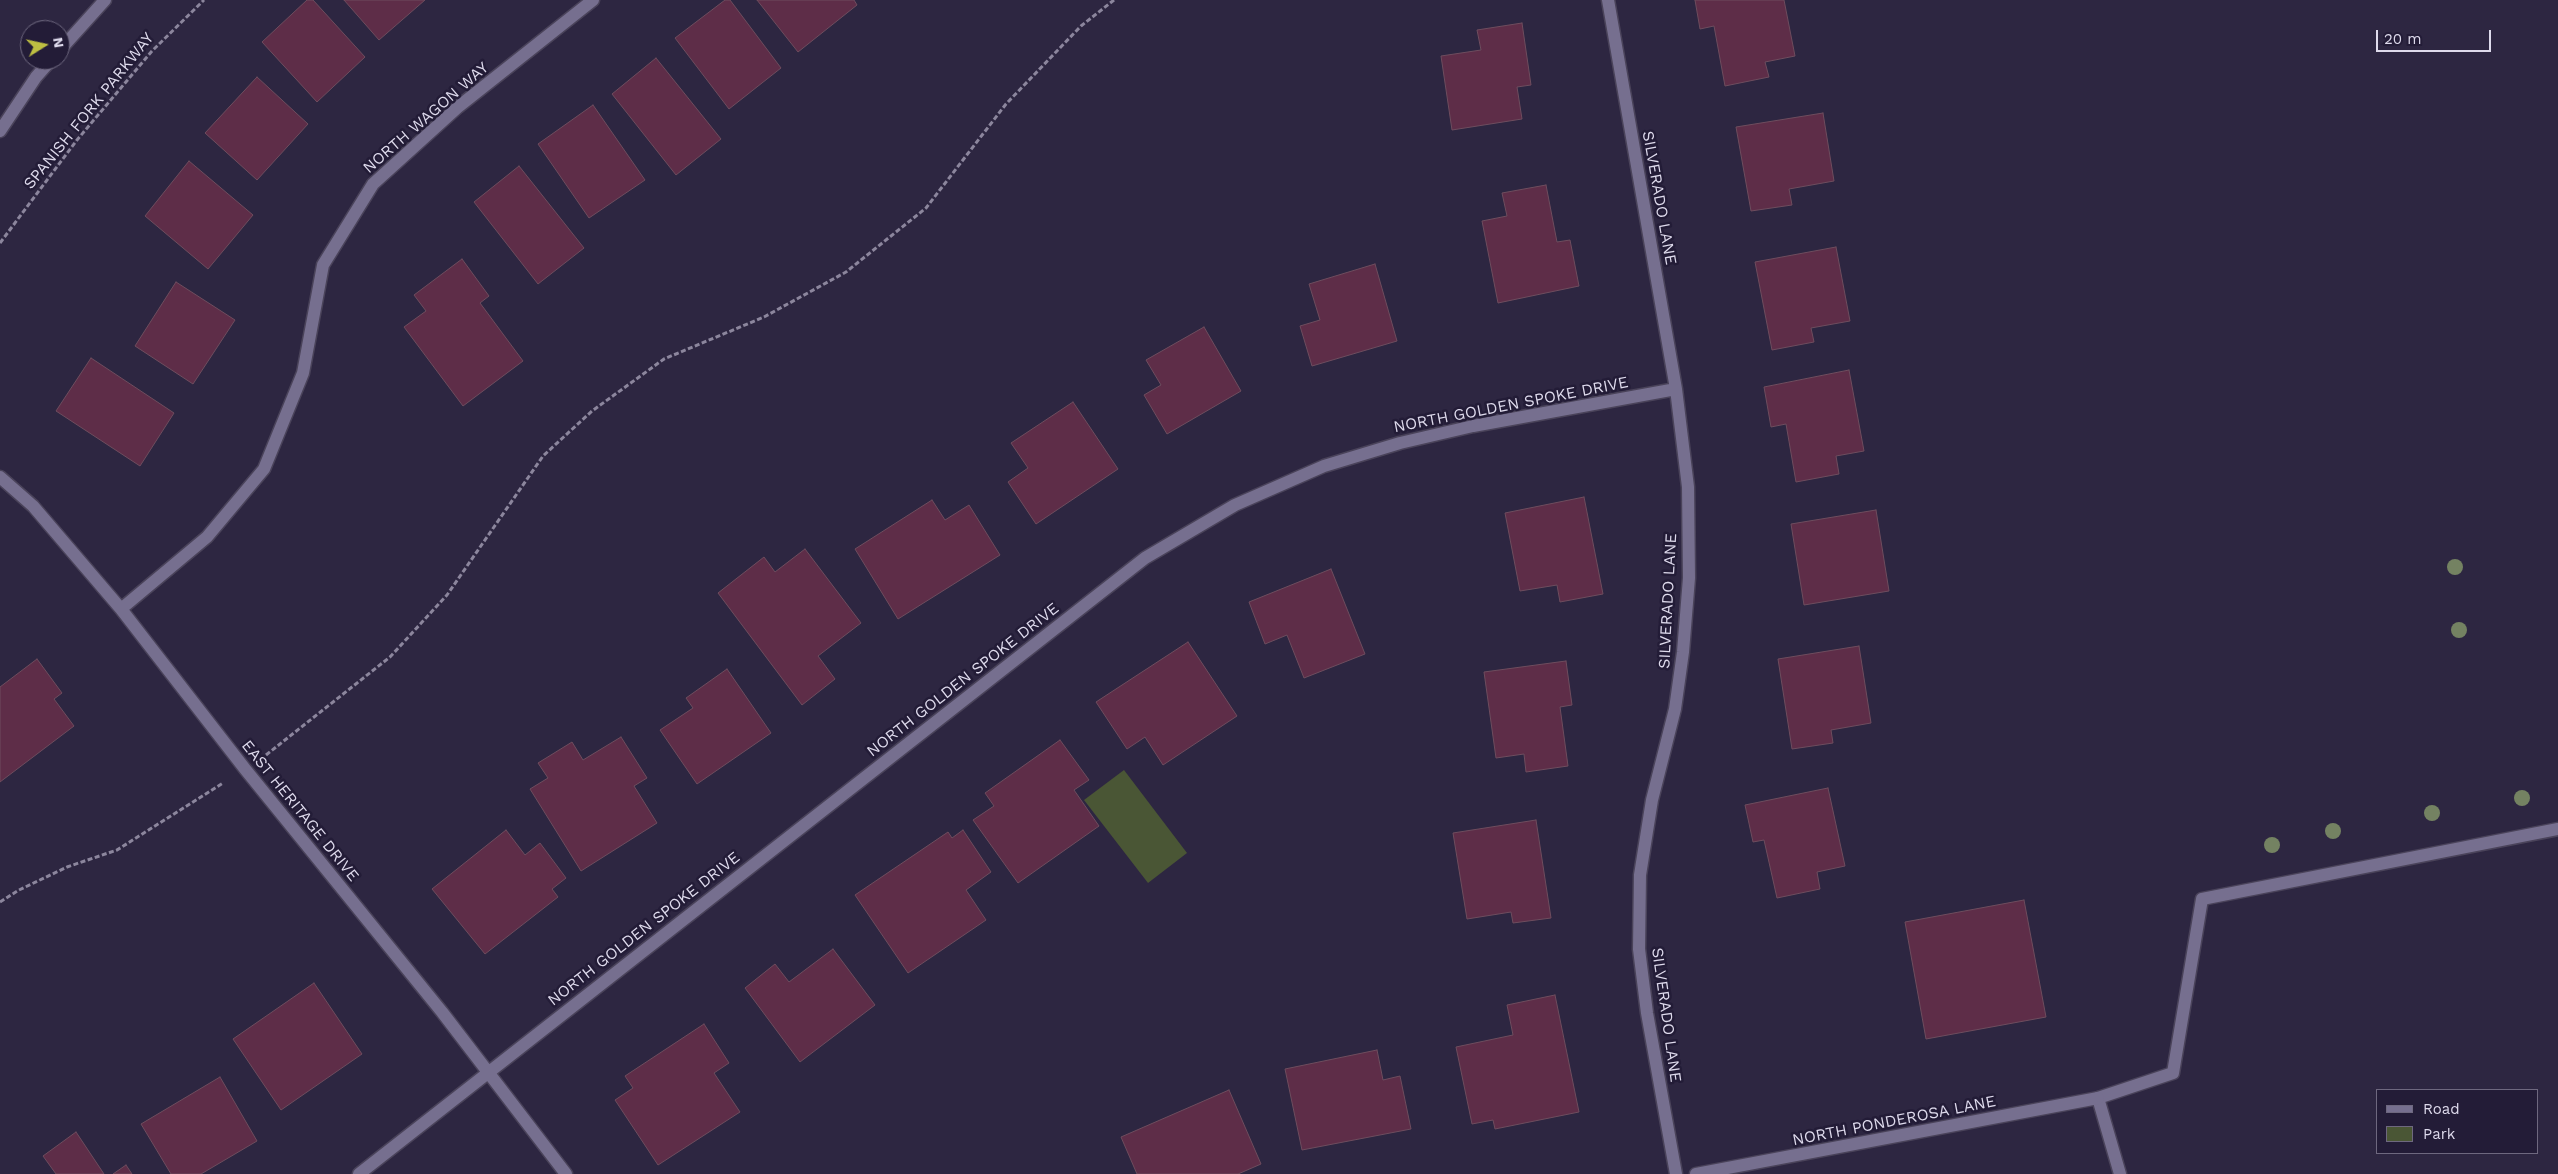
<!DOCTYPE html>
<style>
body{margin:0}
#map{position:relative;width:2558px;height:1174px;overflow:hidden;background:#2d2641;font-family:"Work Sans",sans-serif}
canvas{display:block}
.legend{position:absolute;left:2376px;top:1089px;width:162px;height:65px;box-sizing:border-box;background:#231c37;border:1px solid #6e687f;margin:0;padding:6px 9px;list-style:none;font-size:15px;color:#dedaec}
.legend li{display:flex;align-items:center;gap:10px;height:25px}
.legend b{width:25px;border:1px solid #6e687f}
.north{position:absolute;left:20px;top:20px;width:50px;height:50px;box-sizing:border-box;background:#231c37;border:1px solid #6e687f;border-radius:50%;rotate:80deg;font-size:14px;font-weight:700;line-height:20px;text-align:center;color:#dedaec}
.north::after{content:'';display:block;margin:auto;width:18px;height:22px;background:#bebf42;clip-path:polygon(50% 0,100% 100%,50% 72%,0 100%)}
.scale{position:absolute;left:2376px;top:30px;width:115px;height:22px;box-sizing:border-box;border:2px solid #dedaec;border-top:0;padding-left:6px;font-size:15px;line-height:18px;white-space:nowrap;color:#dedaec;-webkit-text-stroke:4px #231c37;paint-order:stroke}
</style>
<div id="map">
<canvas width="2558" height="1174"></canvas>
<ul class="legend">
<li><b style="height:6px;background:#766f8f"></b>Road</li>
<li><b style="height:14px;background:#4a5635"></b>Park</li>
</ul>
<div class="north">N</div>
<div class="scale">20 m</div>
</div>
<script>
const g = document.querySelector('canvas').getContext('2d');
g.lineJoin = 'round';
function paint(path, color) { g.fillStyle = color; g.fill(path, 'evenodd'); }
const toPath = rows => new Path2D(rows.map(r => 'M' + r).join(''));
function stroke(path, color, width, dash) { g.strokeStyle = color; g.lineWidth = width; g.lineCap = dash ? 'butt' : 'round'; g.setLineDash(dash || []); g.stroke(path); }
function drawText(font, color, halo, rows, align = 'center') {
  g.font = font + ' "Work Sans",sans-serif'; g.lineWidth = 5; g.setLineDash([]); g.textBaseline = 'middle'; g.strokeStyle = halo; g.fillStyle = color; for (const [text, x, y, turn = 0] of rows) {
    g.save(); g.translate(x, y); g.rotate((+turn || 0) * Math.PI / 180); g.textAlign = isNaN(turn) ? turn : align; if (halo) g.strokeText(text, 0, 0); g.fillText(text, 0, 0); g.restore();
  }
}
paint(toPath([
 [1124,770,1187,853,1148,883,1084,800]
]), '#4a5635');
const building = toPath([
 [307,0,313,0,365,57,317,102,262,42,307,0],
 [344,0,425,0,379,40,344,0],
 [725,0,730,0,781,68,729,109,675,38,725,0],
 [757,0,854,0,857,5,798,52,757,0],
 [1695,0,1784,0,1795,56,1765,62,1769,77,1725,86,1714,26,1700,29,1695,0],
 [1522,23,1531,85,1517,87,1522,119,1452,130,1441,56,1481,50,1477,30,1522,23],
 [656,58,721,139,676,175,612,94,656,58],
 [257,77,308,124,257,180,205,133,257,77],
 [593,105,645,180,589,218,538,144,593,105],
 [1823,113,1834,181,1789,189,1792,205,1751,211,1736,127,1823,113],
 [189,161,253,215,208,269,145,216,189,161],
 [519,166,584,248,538,284,474,202,519,166],
 [1546,185,1557,242,1570,240,1579,286,1498,303,1482,221,1507,216,1502,193,1546,185],
 [1836,247,1850,321,1811,328,1814,342,1772,350,1755,262,1836,247],
 [462,259,489,296,480,303,523,361,463,406,404,327,426,311,414,295,462,259],
 [1375,264,1397,341,1312,366,1300,326,1320,320,1309,284,1375,264],
 [176,282,235,320,193,384,135,346,176,282],
 [1204,327,1241,391,1167,434,1144,395,1161,385,1146,360,1204,327],
 [91,358,174,413,140,466,56,411,91,358],
 [1849,370,1864,451,1836,456,1839,474,1796,482,1786,424,1771,427,1764,387,1849,370],
 [1073,402,1118,469,1036,524,1008,482,1028,468,1011,443,1073,402],
 [1584,497,1603,594,1560,602,1557,585,1520,591,1505,513,1584,497],
 [932,500,945,520,969,505,1000,555,898,619,855,549,932,500],
 [1876,510,1889,591,1804,605,1791,524,1876,510],
 [805,549,861,623,818,656,835,679,802,705,718,593,764,557,775,572,805,549],
 [1331,569,1365,654,1304,678,1287,635,1265,644,1249,602,1331,569],
 [1188,642,1237,716,1163,765,1145,737,1127,749,1096,702,1188,642],
 [1859,646,1871,723,1831,730,1833,743,1792,749,1778,659,1859,646],
 [37,659,62,693,54,699,74,726,0,782,0,687,37,659],
 [1566,661,1572,705,1560,707,1568,766,1526,772,1524,754,1496,758,1484,672,1566,661],
 [727,669,771,733,697,784,660,730,693,708,686,698,727,669],
 [621,737,647,778,634,786,657,823,581,871,530,789,548,778,538,763,572,742,583,760,621,737],
 [1060,740,1089,780,1074,790,1099,826,1018,883,973,820,994,806,985,793,1060,740],
 [1828,788,1845,866,1817,872,1820,889,1777,898,1764,840,1753,842,1745,805,1828,788],
 [1536,820,1551,918,1513,923,1511,912,1467,919,1453,833,1536,820],
 [506,830,525,855,540,843,566,878,552,889,558,897,485,954,432,889,506,830],
 [963,830,991,872,966,890,986,920,908,973,855,895,948,832,952,838,963,830],
 [2024,900,2046,1017,1926,1039,1905,922,2024,900],
 [833,949,875,1005,800,1062,745,988,775,964,789,982,833,949],
 [314,983,362,1054,281,1110,233,1039,314,983],
 [1555,995,1579,1112,1495,1129,1493,1120,1472,1124,1456,1047,1513,1035,1507,1005,1555,995],
 [704,1024,729,1063,714,1073,740,1112,658,1165,615,1100,633,1088,625,1076,704,1024],
 [1377,1050,1383,1080,1400,1076,1411,1129,1302,1150,1285,1069,1377,1050],
 [220,1077,257,1141,201,1174,171,1174,141,1124,220,1077],
 [1229,1090,1261,1164,1238,1174,1137,1174,1121,1137,1229,1090],
 [76,1132,104,1174,56,1174,43,1156,76,1132],
 [126,1165,132,1174,113,1174,126,1165]
]);
paint(building, '#5e2d48');
stroke(building, '#6e4d5e', 1);
const lane = toPath([
 [2120,1174,2098,1098,2173,1073,2202,899,2558,829]
]);
const street = toPath([
 [1608,0,1676,389,1688,487,1689,578,1683,652,1675,709,1652,800,1640,875,1639,949,1647,1013,1676,1174],
 [0,477,33,506,121,609,245,769,442,1012,566,1174],
 [121,609,207,537,264,469,303,373,323,265,373,184,458,107,593,0],
 [359,1174,1145,558,1235,505,1324,466,1400,443,1473,426,1676,389],
 [1696,1174,2098,1098]
]);
const secondary = toPath([
 [60,50,105,0],
 [0,131,36,77,51,60]
]);
stroke(lane, '#4a435a', 15);
stroke(street, '#4a435a', 15);
stroke(secondary, '#4a435a', 15);
stroke(toPath([
 [0,243,77,140,152,51,204,0],
 [266,755,390,657,447,595,543,456,592,411,664,359,764,317,846,272,926,208,1006,104,1081,26,1114,0],
 [0,902,19,890,67,867,117,850,223,783]
]), '#8c869d', 3, [5, 2.5]);
stroke(lane, '#766f8f', 12);
stroke(street, '#766f8f', 12);
stroke(secondary, '#766f8f', 12);
g.fillStyle = '#748262';
for (const [x, y] of [
 [2455,567],
 [2459,630],
 [2522,798],
 [2432,813],
 [2333,831],
 [2272,845]
]) { g.beginPath(); g.arc(x, y, 8, 0, 2 * Math.PI); g.fill(); }
drawText('16px', '#dedaec', '#231c37', [
 ["SPANISH FORK PARKWAY",89,111,-51],
 ["NORTH WAGON WAY",426,118,-41],
 ["SILVERADO LANE",1659,198,80],
 ["NORTH GOLDEN SPOKE DRIVE",1511,405,-11],
 ["SILVERADO LANE",1668,601,-87],
 ["NORTH GOLDEN SPOKE DRIVE",963,680,-38],
 ["EAST HERITAGE DRIVE",300,811,51],
 ["NORTH GOLDEN SPOKE DRIVE",644,929,-38],
 ["SILVERADO LANE",1666,1015,82],
 ["NORTH PONDEROSA LANE",1894,1121,-11]
]);
</script>
